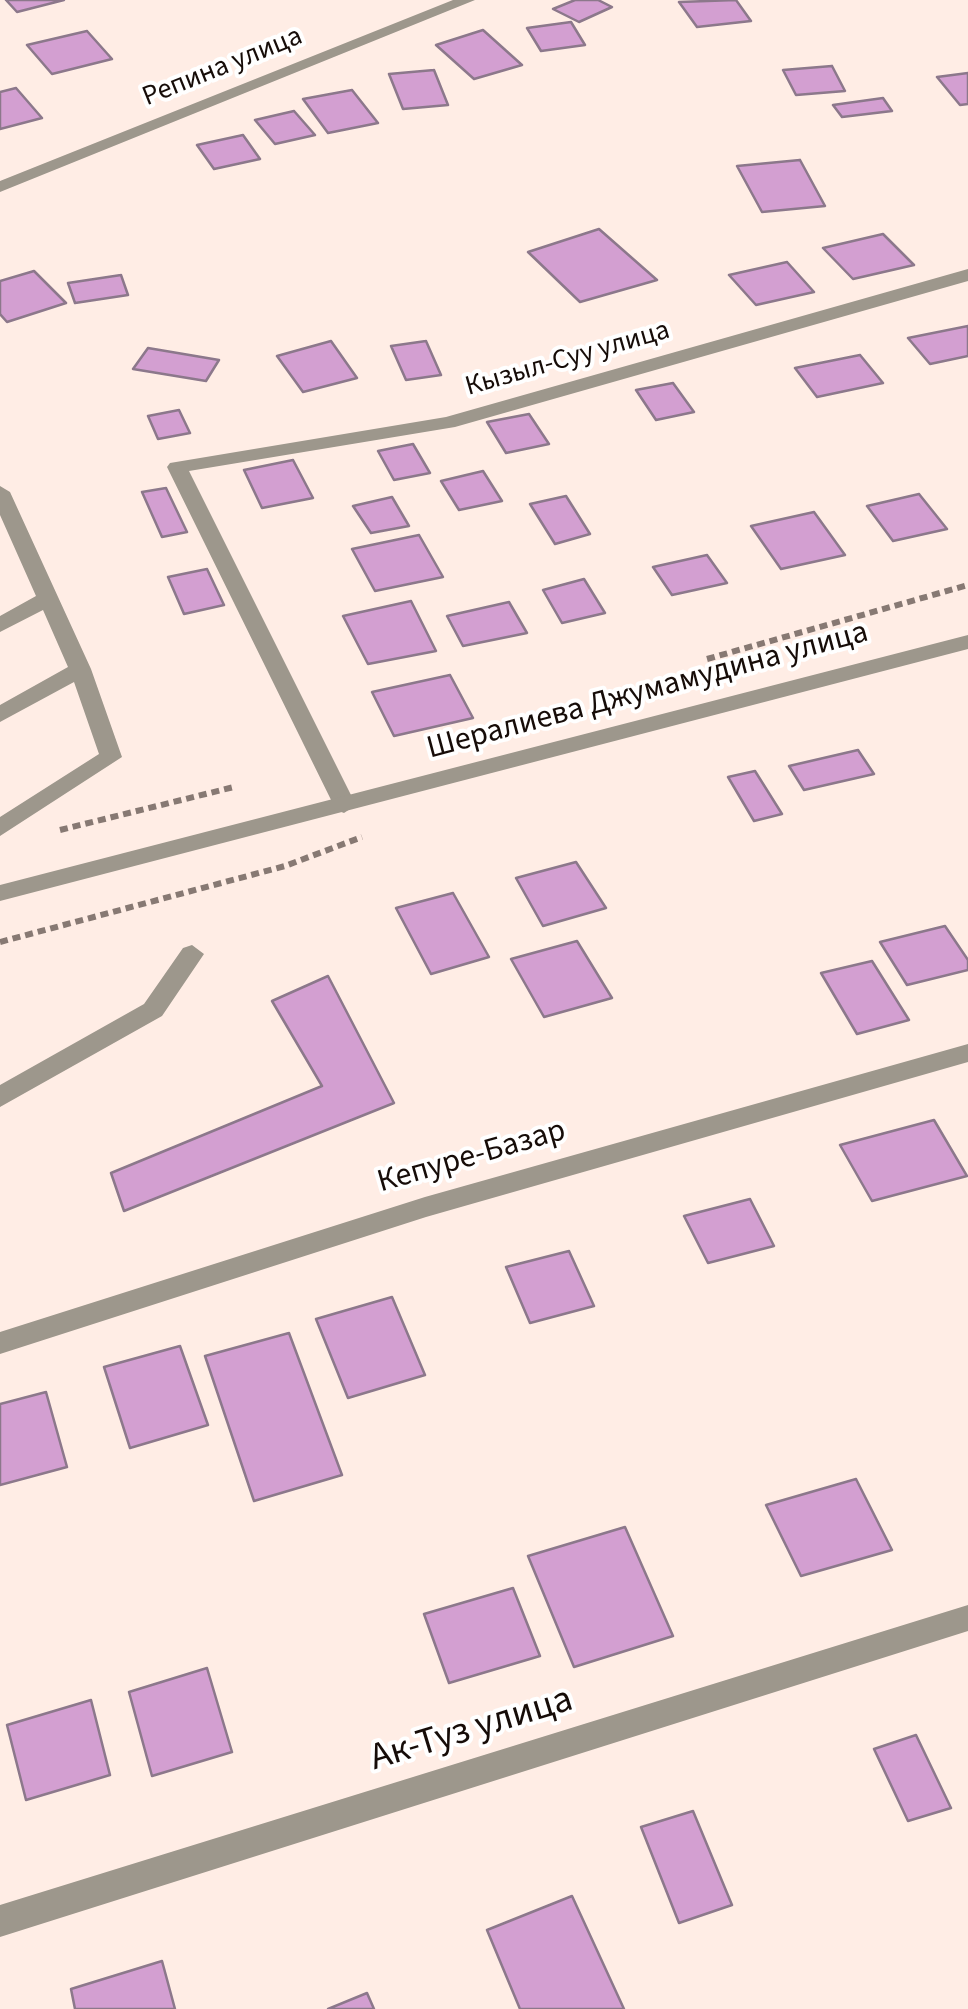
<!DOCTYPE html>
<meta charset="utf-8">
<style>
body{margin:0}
canvas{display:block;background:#ffede5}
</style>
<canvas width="968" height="2009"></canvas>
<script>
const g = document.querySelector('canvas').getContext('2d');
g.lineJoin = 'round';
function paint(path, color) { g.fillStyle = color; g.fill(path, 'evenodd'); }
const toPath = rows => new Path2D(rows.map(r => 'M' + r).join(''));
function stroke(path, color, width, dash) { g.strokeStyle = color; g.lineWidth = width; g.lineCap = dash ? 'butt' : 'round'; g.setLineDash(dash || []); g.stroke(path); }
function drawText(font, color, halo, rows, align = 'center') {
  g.font = font + ' "Source Sans 3",sans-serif'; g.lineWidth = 8; g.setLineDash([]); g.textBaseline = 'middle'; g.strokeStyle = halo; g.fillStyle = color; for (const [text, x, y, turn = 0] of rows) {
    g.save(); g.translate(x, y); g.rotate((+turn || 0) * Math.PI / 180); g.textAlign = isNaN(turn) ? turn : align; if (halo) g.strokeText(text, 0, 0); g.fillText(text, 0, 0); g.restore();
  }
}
const building = toPath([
 [6,0,64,0,17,12,6,0],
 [575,0,598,0,612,7,579,22,553,9,575,0],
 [736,0,751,21,697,27,679,2,736,0],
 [571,22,585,45,541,51,527,28,571,22],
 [483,30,522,65,474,79,436,45,483,30],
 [87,31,112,59,52,74,27,45,87,31],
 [832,66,845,91,796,95,783,70,832,66],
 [434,70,448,105,403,109,389,74,434,70],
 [968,73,968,104,960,105,937,77,968,73],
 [16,88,42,118,0,129,0,92,16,88],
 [352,90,378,123,328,133,303,99,352,90],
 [883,98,892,111,842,117,833,105,883,98],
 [294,111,315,135,275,144,255,120,294,111],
 [243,135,260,159,214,169,197,145,243,135],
 [800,160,825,206,762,212,737,166,800,160],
 [599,229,657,280,580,302,528,252,599,229],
 [883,234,914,265,853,279,823,248,883,234],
 [787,262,814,292,756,305,729,275,787,262],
 [34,271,66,303,7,322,0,314,0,281,34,271],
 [121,275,128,295,75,303,68,283,121,275],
 [968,326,968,356,930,364,908,338,968,326],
 [331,341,357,378,303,392,277,356,331,341],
 [426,341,441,375,406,380,391,346,426,341],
 [148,348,219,360,206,381,133,369,148,348],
 [860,355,883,383,817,397,795,368,860,355],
 [673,383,694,412,656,420,636,390,673,383],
 [179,410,190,433,158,439,148,416,179,410],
 [529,414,549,444,506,453,487,422,529,414],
 [413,444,430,473,394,480,378,451,413,444],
 [293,460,313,498,262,508,244,470,293,460],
 [483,471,502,501,459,510,441,481,483,471],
 [166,488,187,532,162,537,142,492,166,488],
 [919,494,947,529,893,541,867,506,919,494],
 [566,496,590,534,555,544,530,504,566,496],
 [392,497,409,526,371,533,353,506,392,497],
 [814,512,845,555,781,569,751,526,814,512],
 [419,535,443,577,375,591,352,549,419,535],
 [707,555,727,583,672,595,653,567,707,555],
 [207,569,224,605,184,614,168,577,207,569],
 [584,579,605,613,562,623,543,590,584,579],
 [411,601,436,651,368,664,343,616,411,601],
 [509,602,527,633,463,646,447,616,509,602],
 [450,675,473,718,394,736,372,692,450,675],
 [858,750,874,774,804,790,789,766,858,750],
 [755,771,782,814,754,821,728,777,755,771],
 [576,862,606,908,543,926,516,878,576,862],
 [453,893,489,957,431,974,396,908,453,893],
 [945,926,968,960,968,970,907,985,880,942,945,926],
 [577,941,612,998,544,1017,511,959,577,941],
 [872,961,909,1020,857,1034,821,973,872,961],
 [328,976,394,1103,124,1211,111,1173,322,1086,272,1001,328,976],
 [934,1120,967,1176,872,1201,840,1145,934,1120],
 [750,1199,774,1246,708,1263,684,1216,750,1199],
 [569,1251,594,1306,530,1323,506,1267,569,1251],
 [392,1297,425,1375,348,1398,316,1319,392,1297],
 [289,1333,342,1475,254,1501,205,1356,289,1333],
 [180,1346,208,1425,130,1448,104,1367,180,1346],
 [46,1392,67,1467,0,1485,0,1404,46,1392],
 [856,1479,892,1550,801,1576,766,1505,856,1479],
 [625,1527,673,1636,574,1667,528,1556,625,1527],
 [513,1588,540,1656,449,1683,424,1614,513,1588],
 [207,1668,232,1752,152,1776,129,1692,207,1668],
 [91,1700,110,1775,26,1800,7,1725,91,1700],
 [916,1735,951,1808,908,1821,874,1749,916,1735],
 [693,1811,732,1905,679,1923,641,1827,693,1811],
 [572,1896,624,2009,520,2009,487,1930,572,1896],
 [162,1961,175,2009,75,2009,71,1989,162,1961],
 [367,1993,374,2009,328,2009,367,1993]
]);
paint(building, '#d39fd1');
stroke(building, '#8c788b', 2.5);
stroke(toPath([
 [707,659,968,585],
 [60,830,234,787],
 [0,942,285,866,362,837]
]), '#877973', 6, [8, 5]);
paint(toPath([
 [0,486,10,492,91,669,122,757,0,836,0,817,99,754,74,682,0,722,0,705,68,667,43,610,0,632,0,616,36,596,0,515,0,486],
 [192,945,204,954,162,1016,0,1107,0,1085,144,1004,183,948,192,945]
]), '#9d978c');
paint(toPath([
 [453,0,475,0,0,192,0,181,453,0],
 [968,269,968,281,455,427,189,471,356,805,344,813,336,810,167,467,170,463,446,417,968,269],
 [968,1044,968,1062,426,1217,0,1354,0,1332,425,1197,968,1044],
 [968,1605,968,1631,0,1937,0,1905,968,1605]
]), '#9d978c');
paint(toPath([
 [968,635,968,649,0,901,0,885,968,635]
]), '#9d978c');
drawText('28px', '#160c08', '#fff', [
 ["Репина улица",223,68,-22],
 ["Кызыл-Суу улица",568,360,-16]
]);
drawText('32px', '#160c08', '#fff', [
 ["Шералиева Джумамудина улица",648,692,-15],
 ["Кепуре-Базар",472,1158,-16]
]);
drawText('38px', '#160c08', '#fff', [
 ["Ак-Туз улица",472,1731,-17]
]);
</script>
